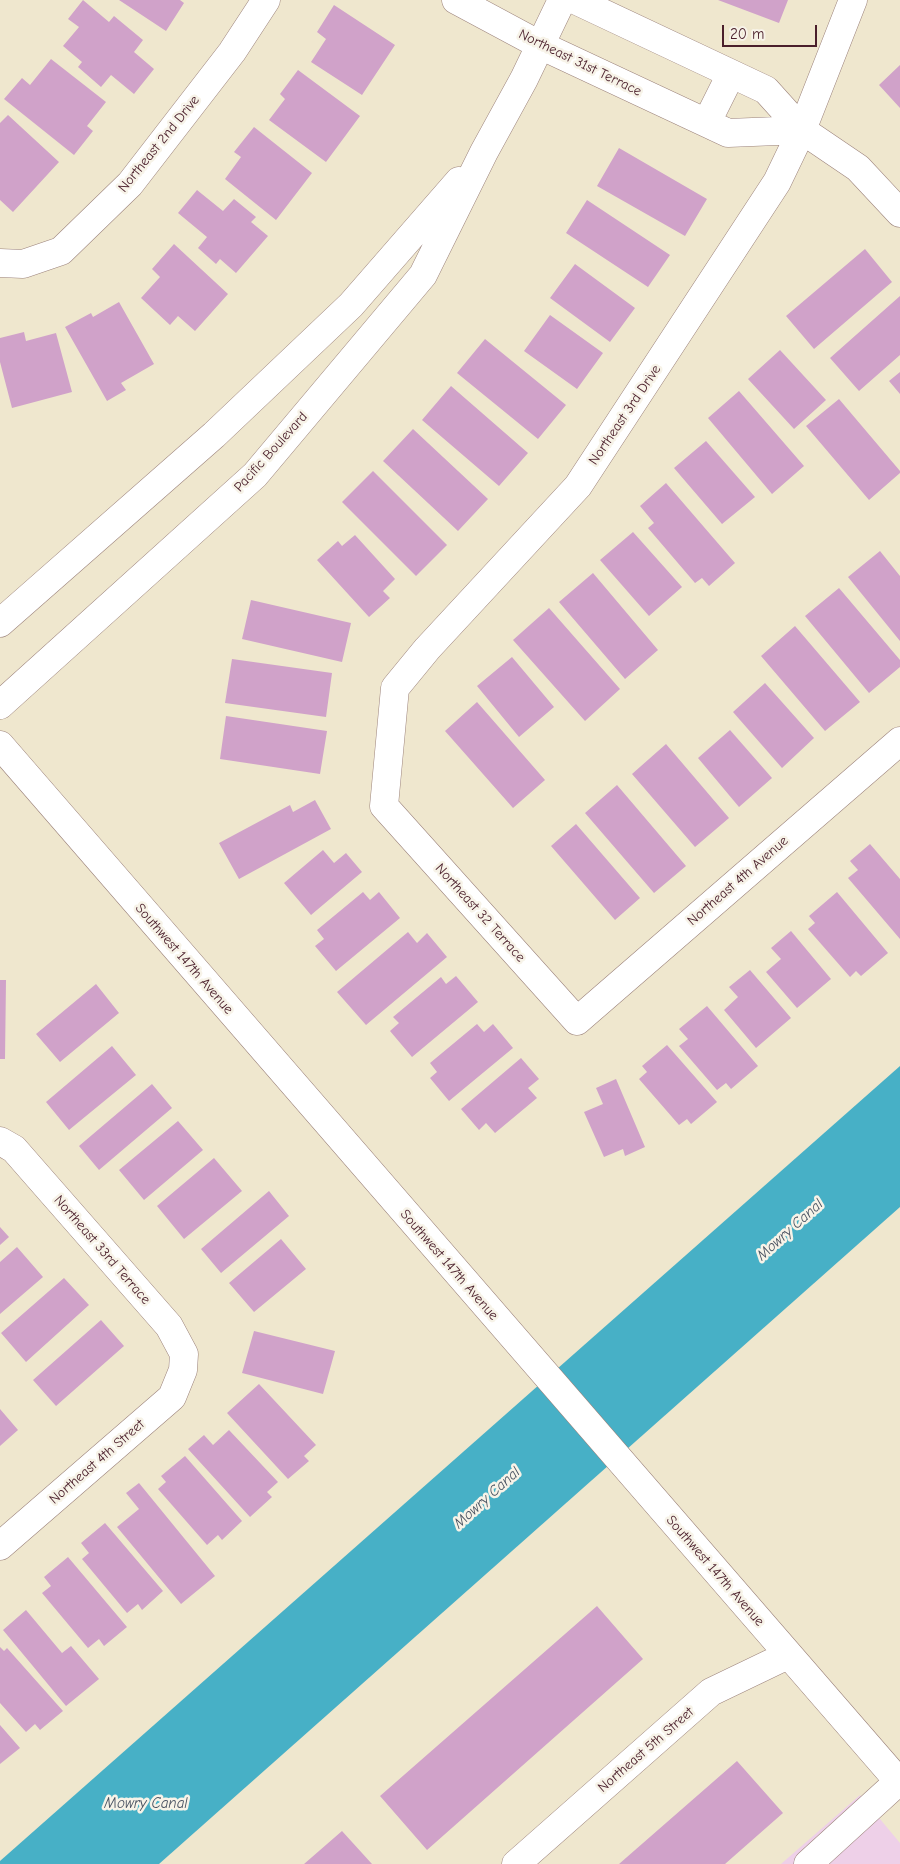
<!DOCTYPE html>
<style>
body{margin:0}
#map{position:relative;width:900px;height:1864px;overflow:hidden;background:#efe7ce;font-family:"Comic Neue",sans-serif}
canvas{display:block}
.scale{position:absolute;left:722px;top:25px;width:95px;height:22px;box-sizing:border-box;border:2px solid #4a1f2b;border-top:0;padding-left:6px;font-size:15px;line-height:18px;white-space:nowrap;color:#4a1f2b;-webkit-text-stroke:4px #f7f3e8;paint-order:stroke}
</style>
<div id="map">
<canvas width="900" height="1864"></canvas>
<div class="scale">20 m</div>
</div>
<script>
const g = document.querySelector('canvas').getContext('2d');
g.lineJoin = 'round';
function paint(path, color) { g.fillStyle = color; g.fill(path, 'evenodd'); }
const toPath = rows => new Path2D(rows.map(r => 'M' + r).join(''));
function stroke(path, color, width, dash) { g.strokeStyle = color; g.lineWidth = width; g.lineCap = dash ? 'butt' : 'round'; g.setLineDash(dash || []); g.stroke(path); }
function drawText(font, color, halo, rows, align = 'center') {
  g.font = font + ' "Comic Neue",sans-serif'; g.lineWidth = 5; g.setLineDash([]); g.textBaseline = 'middle'; g.strokeStyle = halo; g.fillStyle = color; for (const [text, x, y, turn = 0] of rows) {
    g.save(); g.translate(x, y); g.rotate((+turn || 0) * Math.PI / 180); g.textAlign = isNaN(turn) ? turn : align; if (halo) g.strokeText(text, 0, 0); g.fillText(text, 0, 0); g.restore();
  }
}
paint(toPath([
 [860,1795,900,1843,900,1864,781,1864]
]), '#eed0e8');
paint(toPath([
 [900,1066,900,1207,159,1864,0,1864,0,1861]
]), '#47b0c6');
paint(toPath([
 [83,0,109,22,114,16,143,40,134,52,154,69,134,94,111,75,101,87,78,67,82,62,63,46,79,27,68,19],
 [119,0,180,0,184,3,166,31],
 [718,0,788,0,779,23],
 [334,5,395,45,362,95,311,62,326,39,317,32],
 [51,59,106,102,87,126,93,131,74,155,4,99,22,78,30,85],
 [900,65,900,108,879,85],
 [298,70,360,116,326,162,269,120,285,99,280,94],
 [8,115,59,162,13,212,0,200,0,123],
 [254,127,312,173,276,220,225,179,241,157,234,152],
 [619,148,707,199,685,236,597,186],
 [197,190,223,211,234,199,256,217,251,222,268,236,236,273,220,259,216,264,198,248,207,237,178,213],
 [587,200,670,255,648,287,566,233],
 [174,244,228,294,195,331,178,316,170,325,141,298,160,277,152,269],
 [865,249,892,282,814,349,786,316],
 [575,264,635,308,610,342,550,298],
 [900,296,900,355,859,391,830,358],
 [119,302,154,364,121,383,126,390,107,401,65,327,91,313,93,317],
 [550,315,603,353,577,389,524,351],
 [24,332,26,341,56,333,72,392,12,408,0,362,0,338],
 [485,339,566,405,538,439,457,373],
 [780,350,826,400,794,429,748,379],
 [900,372,900,394,889,381],
 [451,386,528,453,499,486,422,420],
 [739,391,804,466,772,494,708,418],
 [839,399,900,471,900,473,869,500,806,426],
 [413,429,488,499,458,531,383,461],
 [706,441,755,497,722,524,674,468],
 [373,471,447,545,416,576,342,502],
 [666,483,735,563,709,586,702,578,695,583,648,528,654,523,640,506],
 [633,532,682,587,649,616,600,560],
 [355,535,395,579,383,591,390,598,369,617,317,560,338,541,342,546],
 [880,551,900,576,900,641,848,577],
 [593,573,658,650,625,679,559,602],
 [839,588,900,660,900,667,869,693,805,616],
 [251,600,351,623,342,662,242,639],
 [549,608,620,689,585,721,513,640],
 [795,626,860,702,825,731,761,656],
 [512,657,554,707,519,737,477,686],
 [232,659,332,673,326,717,225,703],
 [765,683,814,738,782,768,733,712],
 [477,702,545,780,513,808,445,731],
 [226,716,327,731,320,774,220,759],
 [730,730,772,778,739,807,698,758],
 [666,744,729,818,695,847,632,774],
 [617,785,686,866,654,893,585,813],
 [315,800,331,829,239,879,219,843,290,805,293,812],
 [576,824,640,898,615,920,551,846],
 [870,844,900,879,900,939,848,878,858,870,850,861],
 [323,850,334,863,346,853,362,872,311,915,284,883],
 [363,892,370,900,379,892,400,918,336,971,315,946,324,939,317,930],
 [837,892,888,953,861,976,856,971,850,977,808,929,815,923,809,916],
 [791,931,831,979,797,1008,766,972,781,959,771,948],
 [408,932,417,943,427,933,447,957,366,1025,337,992],
 [750,970,791,1018,756,1048,724,1010,738,997,729,987],
 [456,976,478,1002,412,1057,390,1031,399,1023,393,1017,441,977,446,984],
 [0,980,6,980,5,1059,0,1059],
 [96,984,119,1013,60,1062,36,1034],
 [707,1006,758,1066,731,1089,726,1083,717,1090,679,1046,688,1039,679,1029],
 [477,1024,484,1032,493,1024,513,1048,449,1101,430,1078,437,1072,430,1063],
 [667,1045,717,1102,691,1124,687,1119,679,1125,639,1079,647,1072,642,1066],
 [112,1046,136,1075,69,1130,46,1102],
 [521,1058,539,1079,528,1088,537,1098,495,1133,486,1123,479,1130,461,1109],
 [616,1079,645,1147,625,1156,623,1149,604,1157,584,1112,603,1104,596,1088],
 [152,1084,172,1108,99,1170,79,1146],
 [178,1121,203,1150,144,1200,119,1170],
 [214,1158,242,1191,184,1239,157,1206],
 [269,1191,289,1216,221,1273,201,1249],
 [0,1227,9,1237,0,1245],
 [281,1239,306,1269,254,1312,229,1283],
 [17,1247,43,1277,0,1314,0,1262],
 [64,1278,89,1305,26,1362,1,1333],
 [101,1320,124,1346,56,1406,33,1380],
 [254,1331,335,1351,323,1394,242,1373],
 [259,1384,316,1445,304,1456,309,1461,288,1479,227,1413],
 [0,1409,18,1430,0,1446],
 [229,1430,278,1482,267,1492,272,1497,250,1517,188,1449,204,1435,213,1445],
 [185,1456,242,1521,222,1540,218,1535,207,1545,158,1489,166,1482,161,1476],
 [139,1483,215,1576,181,1604,117,1527,139,1509,126,1493],
 [105,1523,163,1591,142,1610,138,1604,127,1613,82,1559,89,1553,81,1543],
 [68,1557,127,1627,104,1646,99,1639,88,1648,42,1593,51,1586,44,1577],
 [597,1606,643,1659,427,1850,380,1796],
 [26,1610,62,1653,71,1646,99,1679,66,1706,3,1630],
 [0,1647,4,1651,7,1648,63,1711,40,1730,35,1724,26,1732,0,1703],
 [0,1725,20,1748,0,1764],
 [737,1761,783,1813,725,1864,619,1864],
 [342,1831,372,1864,304,1864]
]), '#d0a2c9');
const minor = toPath([
 [456,0,540,45,728,133,802,130],
 [575,0,766,90,802,130,858,168,900,213],
 [853,0,802,130,777,182,578,486,427,649,395,688,384,806,577,1021,900,741],
 [707,122,731,74],
 [0,263,23,264,61,251,130,184,232,52,266,0],
 [0,623,214,435,351,305,459,181],
 [0,705,255,475,423,275,484,152,524,79,562,0],
 [0,745,900,1783],
 [0,1141,14,1149,169,1326,184,1354,183,1370,172,1397,0,1546],
 [516,1864,711,1692,788,1655],
 [808,1864,898,1782]
]);
stroke(minor, '#9c837c', 29);
stroke(minor, '#fff', 28);
drawText('14px', '#4a1f2b', '#f7f3e8', [
 ["Northeast 31st Terrace",580,63,26],
 ["Northeast 2nd Drive",159,144,-51],
 ["Northeast 3rd Drive",625,415,-56],
 ["Pacific Boulevard",271,452,-48],
 ["Northeast 4th Avenue",738,881,-41],
 ["Northeast 32 Terrace",480,913,48],
 ["Southwest 147th Avenue",184,959,49],
 ["Northeast 33rd Terrace",102,1250,49],
 ["Southwest 147th Avenue",449,1265,49],
 ["Northeast 4th Street",97,1462,-41],
 ["Southwest 147th Avenue",715,1571,49],
 ["Northeast 5th Street",646,1750,-41]
]);
drawText('italic 15px', '#495261', '#f7f3e8', [
 ["Mowry Canal",790,1230,-42],
 ["Mowry Canal",487,1498,-42],
 ["Mowry Canal",146,1804]
]);
</script>
